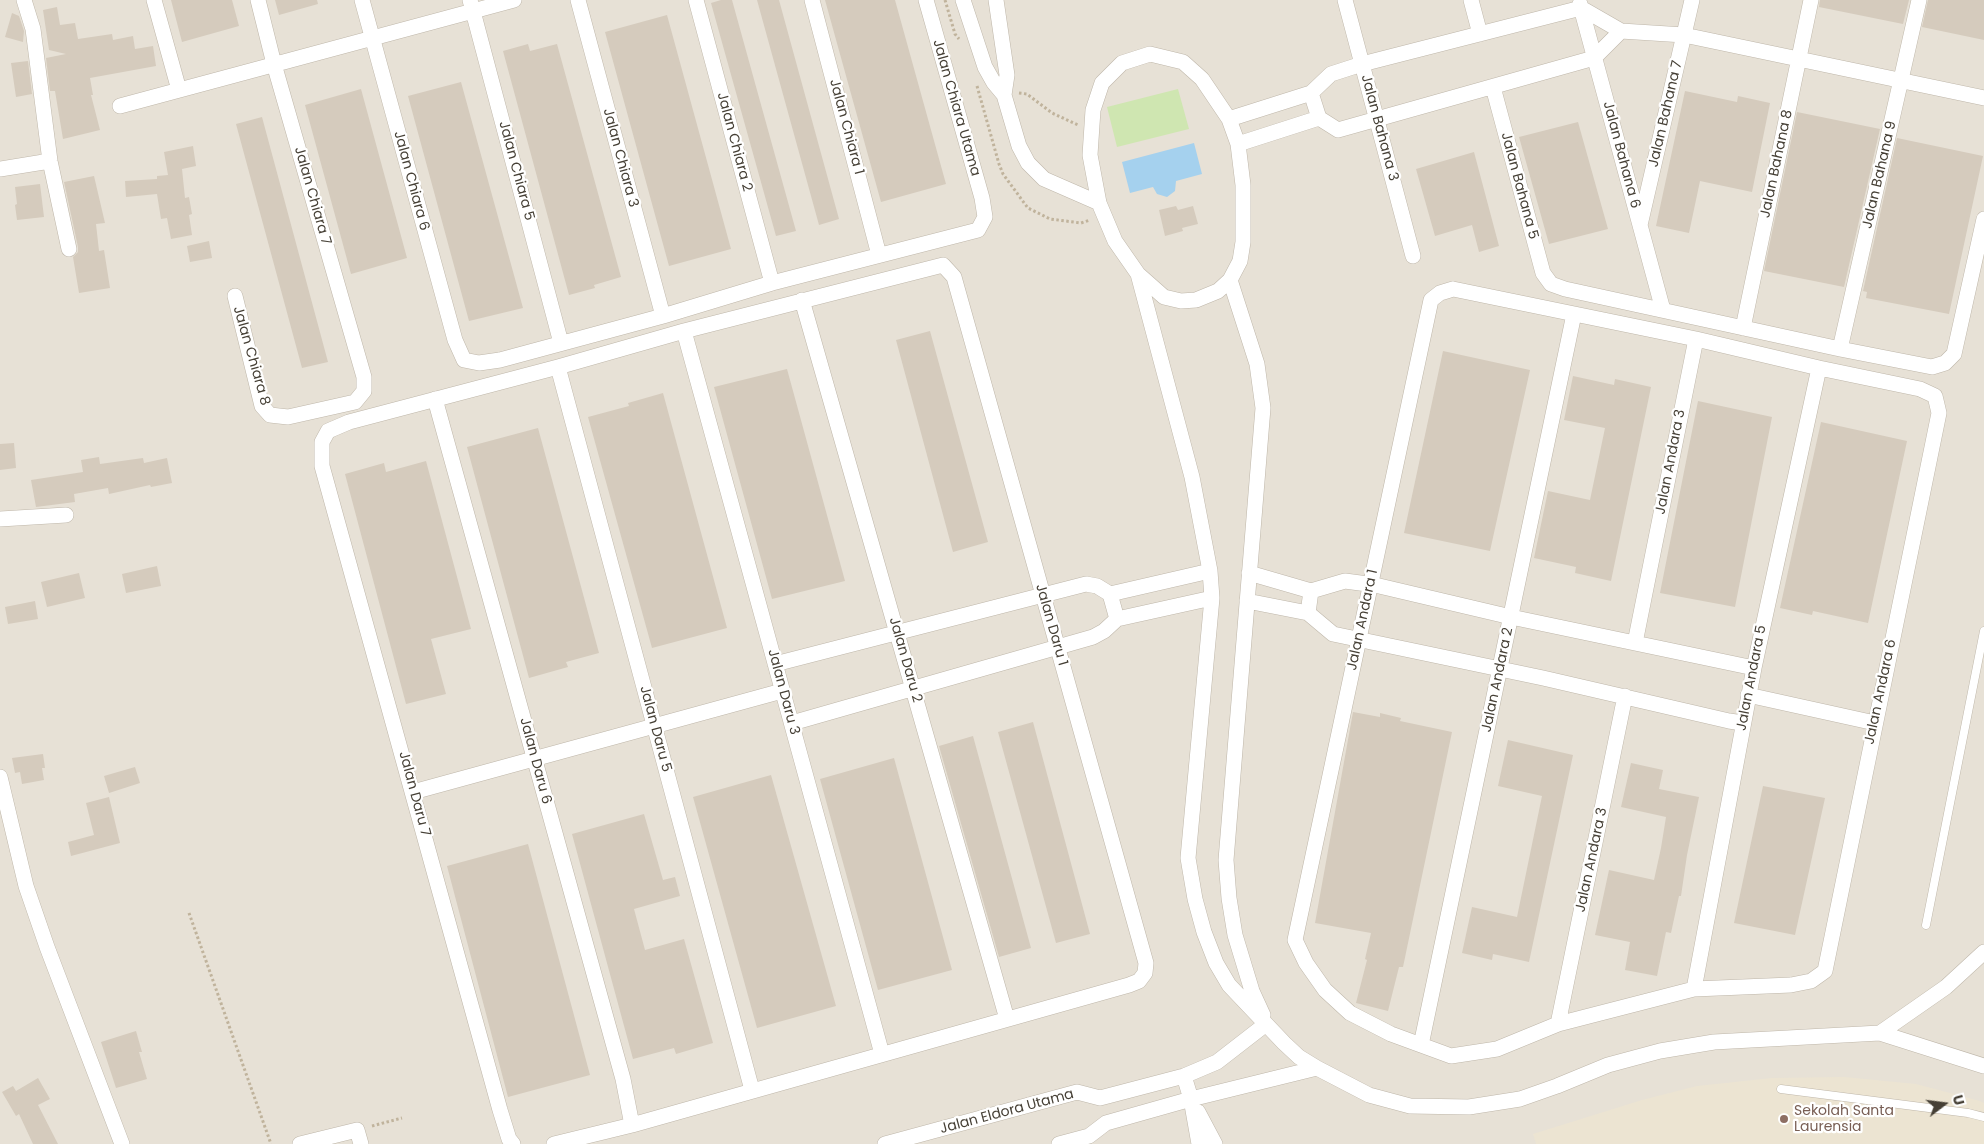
<!DOCTYPE html>
<style>
body{margin:0}
#map{position:relative;width:1984px;height:1144px;overflow:hidden;background:#f3f0e8;font-family:Poppins,sans-serif}
canvas{display:block}
.north{position:absolute;left:1919px;top:1079px;width:50px;height:50px;-webkit-text-stroke:4px #fff;paint-order:stroke;rotate:75deg;font-size:14px;font-weight:700;line-height:20px;text-align:center;color:#464036}
.north::after{content:'';display:block;margin:auto;width:18px;height:22px;background:#464036;clip-path:polygon(50% 0,100% 100%,50% 72%,0 100%)}
</style>
<div id="map">
<canvas width="1984" height="1144"></canvas>
<div class="north">U</div>
</div>
<script>
const g = document.querySelector('canvas').getContext('2d');
g.lineJoin = 'round';
function paint(path, color) { g.fillStyle = color; g.fill(path, 'evenodd'); }
const toPath = rows => new Path2D(rows.map(r => 'M' + r).join(''));
function stroke(path, color, width, dash) { g.strokeStyle = color; g.lineWidth = width; g.lineCap = dash ? 'butt' : 'round'; g.setLineDash(dash || []); g.stroke(path); }
function drawText(font, color, halo, rows, align = 'center') {
  g.font = font + ' Poppins,sans-serif'; g.lineWidth = 4.5; g.setLineDash([]); g.textBaseline = 'middle'; g.strokeStyle = halo; g.fillStyle = color; for (const [text, x, y, turn = 0] of rows) {
    g.save(); g.translate(x, y); g.rotate((+turn || 0) * Math.PI / 180); g.textAlign = isNaN(turn) ? turn : align; if (halo) g.strokeText(text, 0, 0); g.fillText(text, 0, 0); g.restore();
  }
}
paint(toPath([
 [0,0,1984,0,1984,1144,0,1144]
]), '#e7e1d6');
paint(toPath([
 [1844,1077,1916,1084,1980,1101,1984,1103,1984,1144,1536,1144,1533,1134,1642,1100,1697,1086,1772,1078]
]), '#ece4d2');
paint(toPath([
 [1178,89,1189,129,1117,147,1107,107]
]), '#cfe6b1');
paint(toPath([
 [1194,143,1202,174,1176,181,1175,191,1167,197,1157,194,1153,187,1130,193,1122,162]
]), '#a5d1ee');
paint(toPath([
 [171,0,232,0,239,26,182,42],
 [275,0,317,0,318,4,279,15],
 [721,0,732,0,796,231,776,236,711,3],
 [757,0,779,0,839,219,819,225],
 [825,0,895,0,946,184,881,202],
 [1820,0,1909,0,1903,24,1819,7],
 [1928,0,1984,0,1984,40,1922,27],
 [57,7,60,25,75,23,78,39,112,34,113,40,133,36,135,49,153,46,156,66,90,78,93,95,91,95,100,130,63,139,55,91,50,91,46,58,66,54,49,50,43,10],
 [12,13,19,16,24,31,23,42,5,37],
 [667,15,731,249,669,266,605,32],
 [528,44,530,51,557,44,621,277,594,285,595,288,569,295,503,51],
 [28,61,32,94,16,97,11,63],
 [461,82,523,308,469,321,408,96],
 [361,89,407,258,351,274,305,105],
 [1685,91,1737,102,1738,96,1770,103,1752,192,1700,181,1689,233,1656,226],
 [1797,112,1880,129,1844,287,1764,271],
 [262,117,328,362,302,368,236,124],
 [1578,122,1608,229,1549,244,1519,137],
 [1897,138,1983,156,1949,314,1866,298,1867,292,1863,291],
 [193,146,196,166,182,169,185,198,189,197,192,214,189,215,192,235,171,239,167,218,161,219,157,194,126,197,125,181,157,179,157,176,168,175,164,152],
 [1474,152,1499,246,1479,252,1472,225,1435,236,1416,169],
 [94,176,105,223,96,224,99,251,104,250,110,288,79,293,73,257,78,252,78,247,64,182],
 [40,184,44,217,17,220,15,205,17,204,15,187],
 [1176,206,1178,210,1193,206,1198,224,1182,228,1183,231,1165,236,1159,210],
 [209,241,212,258,190,262,187,246],
 [930,331,988,542,953,552,896,340],
 [1443,351,1530,370,1490,551,1404,533],
 [787,369,845,581,772,599,714,387],
 [1573,376,1614,385,1615,379,1651,387,1611,581,1575,573,1576,567,1534,558,1548,491,1590,500,1605,428,1564,420],
 [663,393,727,628,652,648,588,417,629,406,628,403],
 [1698,401,1772,417,1735,607,1660,593],
 [1821,422,1907,441,1868,623,1813,611,1812,615,1780,608],
 [538,428,599,653,566,662,568,667,529,678,467,447],
 [14,443,16,468,0,470,0,444],
 [99,457,100,464,143,458,144,463,167,458,172,483,151,487,150,485,109,494,108,488,74,494,75,502,36,507,31,480,83,472,81,460],
 [426,461,471,629,431,639,446,694,406,704,345,474,384,463,386,472],
 [157,566,161,586,126,593,122,574],
 [79,573,85,598,47,607,41,582],
 [35,601,38,619,8,624,5,607],
 [1353,712,1380,717,1380,713,1401,718,1400,721,1452,732,1403,967,1399,967,1388,1011,1356,1003,1367,960,1365,959,1371,933,1315,923],
 [1033,722,1090,934,1056,943,998,732],
 [973,736,1031,948,999,957,939,746],
 [1508,740,1573,755,1529,962,1493,954,1492,960,1462,953,1472,907,1517,917,1542,796,1498,786],
 [43,754,45,768,42,768,44,780,22,784,20,772,15,773,12,758],
 [894,758,952,970,878,990,820,779],
 [1631,763,1663,770,1659,789,1699,797,1687,855,1681,896,1679,896,1671,933,1666,932,1657,976,1625,970,1630,942,1595,935,1609,870,1654,880,1661,848,1666,817,1621,807],
 [135,767,140,783,109,793,104,776],
 [771,775,836,1006,757,1028,693,797],
 [1763,786,1825,798,1795,935,1734,923],
 [109,797,120,843,71,856,68,842,94,835,86,803],
 [644,814,663,880,675,877,680,896,634,909,645,950,684,939,713,1043,676,1054,674,1048,633,1059,572,834],
 [528,844,590,1075,508,1097,447,866],
 [136,1031,142,1052,139,1052,147,1079,116,1088,101,1042],
 [38,1078,50,1099,38,1105,58,1144,33,1144,19,1114,16,1116,2,1092,13,1086,16,1091]
]), '#d5cbbd');
const service = toPath([
 [1926,925,1984,631],
 [1781,1089,1968,1113,1984,1117]
]);
const minor = toPath([
 [24,0,33,29,50,161,69,249],
 [154,0,179,90],
 [362,0,455,340,464,360,479,363,500,360,663,316,772,283,978,230,985,217,982,198,926,0],
 [470,0,561,343],
 [578,0,663,316],
 [696,0,772,283],
 [812,0,879,255],
 [963,0,985,67,994,83,1004,95,1007,75,996,0],
 [1345,0,1413,256],
 [1471,0,1480,34],
 [1580,4,1663,310],
 [1621,31,1684,35,1984,98],
 [1493,87,1543,273,1551,284,1565,289,1840,349,1932,367,1945,363,1954,354,1984,219],
 [1004,95,1019,146,1028,163,1044,179,1099,203],
 [120,106,514,0],
 [1229,119,1311,93,1331,74,1362,64,1581,8,1621,31,1594,58,1338,130,1319,118,1311,93],
 [1238,144,1319,118],
 [0,169,50,161],
 [1640,225,1692,0],
 [1138,274,1164,297,1181,301,1196,300,1218,291,1230,280,1240,261,1243,242,1243,185,1238,144,1229,119,1202,79,1183,62,1150,54,1122,63,1102,83,1093,110,1090,155,1099,203,1115,241,1138,274,1192,477,1210,571,1212,598,1188,858,1195,899,1204,932,1216,963,1229,985,1284,1043,1299,1057,1317,1068,1369,1095,1410,1106,1469,1107,1520,1099,1557,1086,1608,1065,1660,1051,1714,1042,1880,1033,1984,1066],
 [1230,280,1257,364,1263,408,1226,860,1229,898,1235,935,1252,991,1263,1015],
 [1453,289,1696,339,1819,368,1920,389,1935,396,1939,413,1825,971,1811,981,1791,985,1694,989,1558,1024,1497,1049,1451,1056,1391,1034,1350,1013,1325,990,1306,963,1295,940,1431,300,1440,293,1453,289],
 [235,296,262,406,270,415,288,417,355,402,364,391,364,377,274,64,258,0],
 [802,300,1007,1019],
 [1743,328,1811,0],
 [684,331,882,1054],
 [1840,349,1919,0],
 [558,367,752,1090],
 [435,399,623,1079,632,1125],
 [0,519,66,515],
 [1249,573,1311,591],
 [1110,594,1210,571],
 [1247,601,1308,613],
 [1117,619,1212,598],
 [1635,643,1696,339],
 [775,664,1086,584,1097,586,1110,594,1117,619,1104,631,1093,637,792,723],
 [1748,695,1875,723],
 [1743,723,1729,721,1543,678,1333,634,1308,613,1311,591,1345,581,1375,585,1511,617,1754,668],
 [0,777,26,886,47,947,122,1144],
 [413,792,782,691],
 [1694,989,1754,668,1819,368],
 [1558,1024,1625,696],
 [1880,1033,1946,987,1984,952],
 [1421,1045,1574,314],
 [1184,1076,1191,1099,1199,1144],
 [1198,1112,1215,1144],
 [300,1144,357,1130,361,1144],
 [513,1144,509,1139,500,1110,322,466,322,442,328,431,349,422,558,367,684,331,943,265,954,277,1146,963,1145,973,1139,981,1129,985,632,1125,554,1144],
 [885,1144,1077,1092,1100,1098,1184,1076,1217,1062,1266,1024],
 [1059,1144,1089,1136,1106,1123,1191,1099,1317,1068]
]);
stroke(service, '#bfb7aa', 9);
stroke(minor, '#bfb7aa', 16);
stroke(toPath([
 [945,0,955,34,959,39],
 [977,86,999,164,1003,174,1022,200,1028,208,1050,219,1081,223,1090,220],
 [1019,93,1027,94,1052,113,1078,125],
 [189,913,271,1144],
 [372,1126,402,1118]
]), '#c0b39c', 3, [2.5, 2.5]);
stroke(service, '#fff', 8);
stroke(minor, '#fff', 15);
for (const [x, y, r, color] of [
 [1784,1119,5,"#8d6e63"]
]) { const dot = new Path2D(); dot.arc(x, y, r, 0, 2 * Math.PI); g.fillStyle = color; g.fill(dot); stroke(dot, '#fff', 2); }
drawText('14px', '#464036', '#fff', [
 ["Jalan Chiara Utama",956,108,74],
 ["Jalan Bahana 7",1666,114,-77],
 ["Jalan Chiara 1",846,127,75],
 ["Jalan Bahana 3",1379,128,75],
 ["Jalan Chiara 2",734,142,75],
 ["Jalan Bahana 6",1621,155,75],
 ["Jalan Chiara 3",620,158,75],
 ["Jalan Bahana 8",1777,164,-78],
 ["Jalan Chiara 5",516,171,75],
 ["Jalan Bahana 9",1880,175,-77],
 ["Jalan Chiara 6",411,181,75],
 ["Jalan Bahana 5",1519,186,75],
 ["Jalan Chiara 7",312,196,74],
 ["Jalan Chiara 8",251,356,74],
 ["Jalan Andara 3",1671,462,-79],
 ["Jalan Andara 1",1363,620,-78],
 ["Jalan Daru 1",1051,625,74],
 ["Jalan Daru 2",905,660,74],
 ["Jalan Andara 5",1752,678,-79],
 ["Jalan Andara 2",1498,680,-78],
 ["Jalan Daru 3",783,692,75],
 ["Jalan Andara 6",1881,692,-78],
 ["Jalan Daru 5",655,729,75],
 ["Jalan Daru 6",535,761,75],
 ["Jalan Daru 7",414,794,75],
 ["Jalan Andara 3",1592,860,-78],
 ["Jalan Eldora Utama",1007,1112,-15]
]);
drawText('14px', '#785e54', '#fff', [
 ["Sekolah Santa",1794,1111],
 ["Laurensia",1794,1127]
], 'left');
</script>
